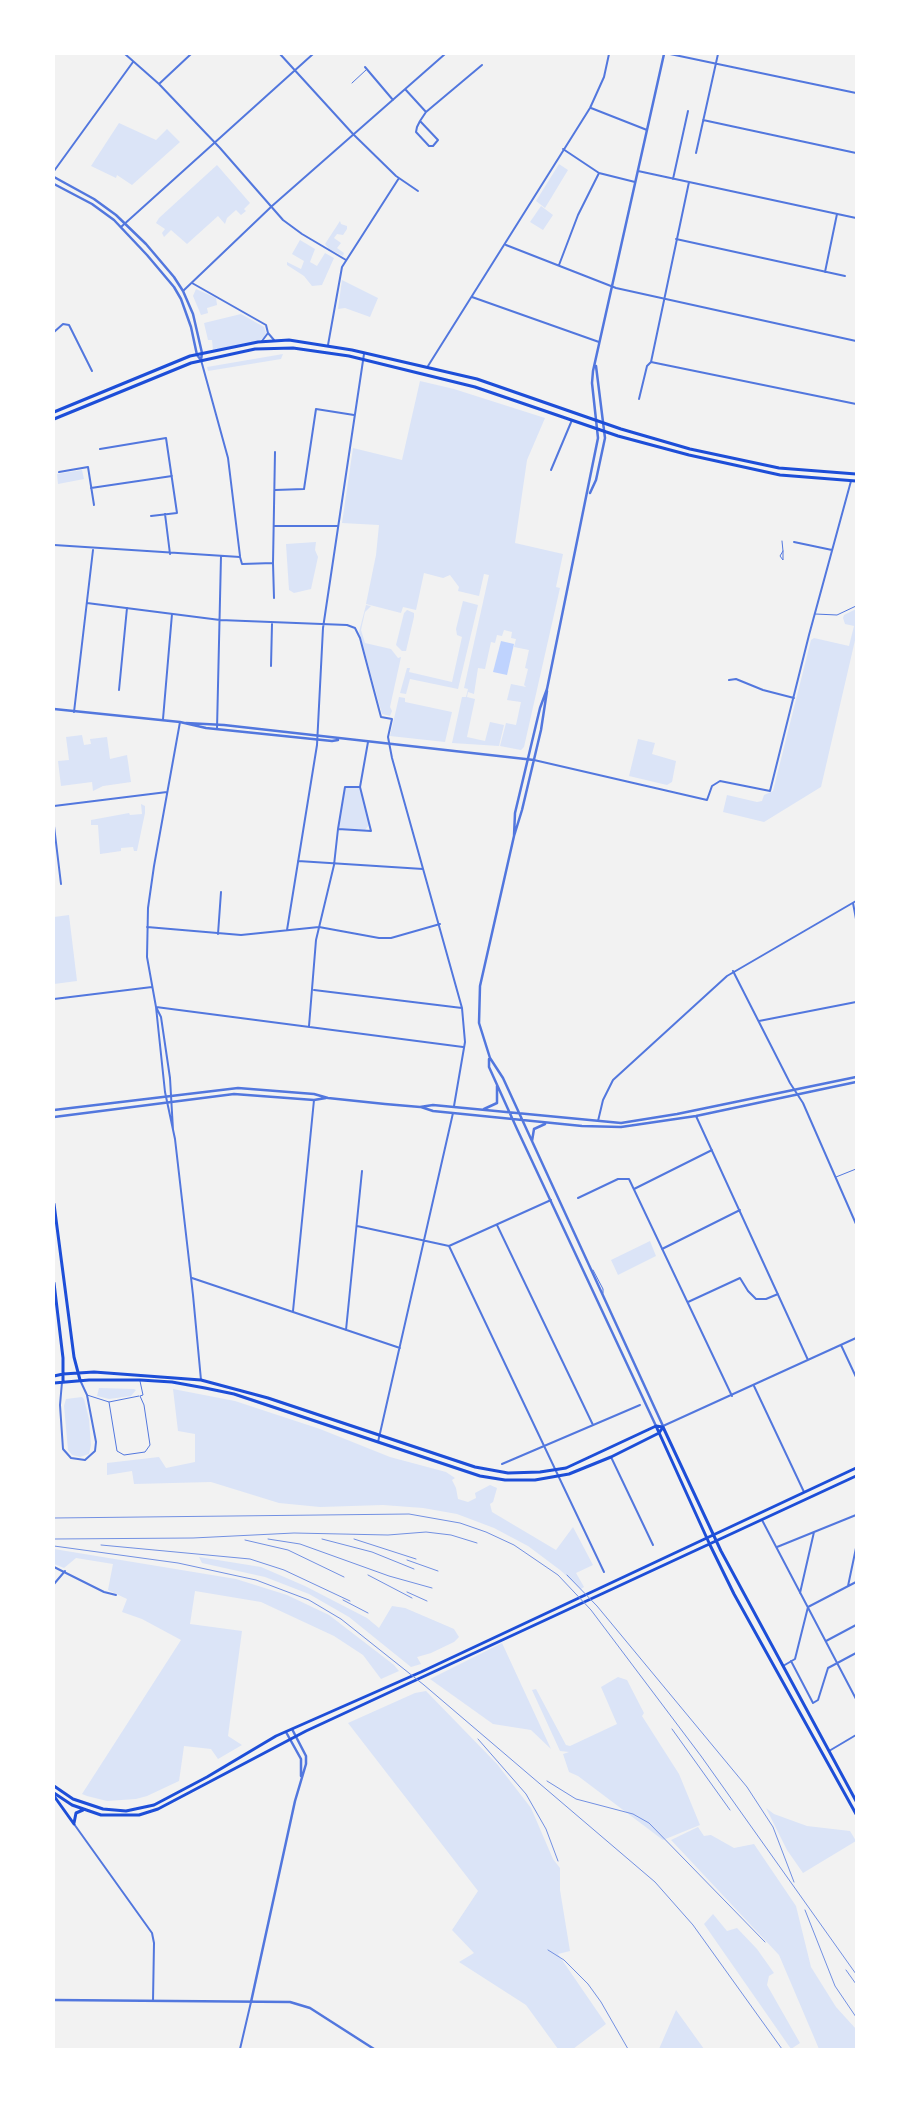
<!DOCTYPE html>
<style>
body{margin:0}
#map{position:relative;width:910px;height:2103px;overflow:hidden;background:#f2f2f2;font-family:Arial,sans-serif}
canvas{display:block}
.frame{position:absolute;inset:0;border:55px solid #fff;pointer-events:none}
</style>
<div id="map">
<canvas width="910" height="2103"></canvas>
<div class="frame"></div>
</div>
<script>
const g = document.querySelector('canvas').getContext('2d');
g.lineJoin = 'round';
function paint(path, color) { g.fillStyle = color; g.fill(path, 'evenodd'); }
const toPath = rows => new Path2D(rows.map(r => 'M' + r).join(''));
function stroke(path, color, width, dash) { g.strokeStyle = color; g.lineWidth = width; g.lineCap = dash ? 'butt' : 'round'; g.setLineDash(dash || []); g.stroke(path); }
paint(toPath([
 [119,123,156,140,167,129,180,142,132,185,117,175,116,178,91,166],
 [559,164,568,170,545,208,536,201],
 [217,165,250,203,244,209,246,211,241,215,236,210,227,218,225,224,218,216,187,244,171,230,164,237,162,233,165,229,156,223,159,218],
 [541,206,553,215,543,230,530,222],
 [340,221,341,224,347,226,347,229,343,235,337,234,334,238,341,243,337,248,344,253,343,256,329,249,325,244],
 [300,240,315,249,310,262,317,266,325,253,334,258,322,285,312,286,304,276,287,265,287,262,301,269,304,261,292,254],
 [342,280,378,298,370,317,345,308,338,309],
 [196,289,216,298,217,305,207,308,208,313,201,315,193,296],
 [241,314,264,327,266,333,264,337,259,341,213,350,212,340,208,340,204,323],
 [283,354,281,359,208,371,207,367],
 [420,381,454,389,545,418,527,460,515,543,563,554,556,587,560,588,524,747,521,750,500,746,506,723,516,725,521,702,507,700,511,684,526,687,524,685,528,669,525,668,529,650,514,647,516,639,511,638,512,632,504,630,502,636,497,635,495,643,491,642,485,669,478,668,474,694,468,692,467,697,475,699,467,737,485,741,490,722,504,725,499,746,452,743,462,697,466,697,468,689,464,688,489,575,484,574,479,596,458,591,459,587,450,575,443,578,424,573,416,610,403,607,401,613,366,604,376,555,379,525,342,523,353,448,402,460],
 [82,470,84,479,58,484,57,474],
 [316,542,315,550,318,557,311,589,294,593,289,590,286,544],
 [463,601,478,605,458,689,410,679,406,694,400,693,407,668,410,668,409,672,452,682,462,637,457,635,456,629],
 [366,605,371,606,365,612,361,630,365,643,391,649,398,658,401,657,390,707,392,711,390,716,382,714,359,632],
 [856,609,856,636,821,787,764,822,723,812,727,795,757,802,762,801,764,795,773,791,811,640,814,638,849,646,854,626,845,624,843,618,844,615],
 [407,610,414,613,414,617,406,651,402,651,396,645,404,613],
 [399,697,405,698,405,702,452,712,445,742,390,736],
 [82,735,84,745,91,744,90,739,107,737,110,759,127,755,131,782,103,786,93,791,92,782,61,786,58,761,69,760,66,737],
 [638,739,655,743,652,754,676,761,672,782,667,785,629,776],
 [346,786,360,787,369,825,365,830,338,829],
 [141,804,145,806,145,813,137,851,134,851,133,847,121,848,121,851,100,854,98,825,91,825,91,820,129,813,130,815,142,814],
 [69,915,77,981,54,984,54,917],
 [650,1241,656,1256,618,1275,611,1260],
 [99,1388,134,1389,136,1390,131,1396,109,1399,97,1396],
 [173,1389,235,1401,320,1429,390,1457,446,1472,455,1478,452,1480,456,1488,458,1499,468,1502,476,1498,475,1493,490,1485,497,1488,493,1502,490,1504,492,1512,556,1550,573,1527,593,1565,576,1573,584,1587,581,1589,560,1570,528,1546,494,1528,457,1514,423,1508,383,1505,320,1507,279,1503,211,1482,134,1484,132,1471,107,1475,107,1463,159,1457,166,1468,195,1462,195,1434,178,1431],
 [82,1397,84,1399,89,1419,91,1445,89,1454,80,1457,72,1455,68,1450,64,1406,66,1399],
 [54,1549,236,1579,287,1595,329,1615,394,1665,399,1671,381,1679,363,1655,334,1636,261,1602,195,1591,190,1624,242,1631,228,1736,242,1745,218,1759,211,1749,184,1746,179,1781,147,1796,136,1799,107,1801,87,1796,82,1794,181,1640,142,1619,122,1612,127,1599,108,1590,113,1564,76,1558,64,1568,54,1564],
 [199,1557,261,1567,305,1586,367,1618,379,1628,392,1606,405,1608,454,1629,459,1637,454,1642,431,1653,417,1657,421,1664,411,1667,349,1617,309,1594,265,1577,202,1563],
 [502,1643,551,1749,531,1730,493,1724,430,1679],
 [618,1677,627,1680,644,1713,642,1716,679,1774,700,1825,663,1840,578,1776,569,1772,563,1754,569,1752,560,1751,532,1690,536,1689,566,1745,570,1746,617,1724,601,1687],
 [426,1691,497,1764,531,1808,553,1859,560,1868,560,1890,570,1951,558,1954,606,2024,573,2049,558,2049,526,2005,459,1962,474,1953,452,1930,478,1891,348,1723,415,1693],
 [766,1808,774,1814,807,1826,850,1831,856,1841,803,1873,787,1850],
 [698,1827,704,1836,711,1835,734,1848,754,1844,796,1906,811,1967,836,2007,856,2029,856,2049,819,2049,779,1955,671,1840],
 [713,1914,727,1931,737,1928,757,1949,774,1973,769,1976,767,1985,800,2043,791,2049,704,1924],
 [676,2010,704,2049,659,2049]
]), '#dbe4f7');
paint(toPath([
 [501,641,514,644,507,675,493,672]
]), '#bfd3fe');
stroke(toPath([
 [352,83,366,70],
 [782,541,783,551,780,556,783,560,783,551],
 [815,614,837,615,856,606],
 [593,1270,603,1289,603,1293],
 [87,1395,109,1402,139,1396],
 [109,1402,117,1451,124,1455,145,1452,150,1445,144,1405,140,1396,143,1395,140,1381]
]), '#5277de', 1);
stroke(toPath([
 [836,1177,856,1169]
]), '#5277de', 1);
stroke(toPath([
 [125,54,159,84,220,148,283,220,302,234,346,260],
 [280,54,353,134,396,176,418,191],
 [670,54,856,93],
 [365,67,393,100],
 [159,84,191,54],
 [405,89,426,112,482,65],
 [591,108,647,130],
 [703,120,856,153],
 [420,121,438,140,433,146,429,146,416,132,417,127,420,121,426,112],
 [563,149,599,173,635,182],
 [696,153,718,54],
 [54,171,133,62],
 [638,171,856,218],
 [673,179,688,111],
 [121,227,313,54],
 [676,239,845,276],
 [506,245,616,288,856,341],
 [559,265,578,215,599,173],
 [825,272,837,214],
 [192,283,266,325,268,333,274,340],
 [183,291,272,206,445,54],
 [472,297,599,342],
 [54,332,63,324,69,325,92,371],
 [262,341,268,333],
 [328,345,342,267,399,178],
 [201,360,228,458,240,556],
 [651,362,856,404],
 [428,366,590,108,604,77,609,54],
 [639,399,647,366,651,362,689,182],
 [100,449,166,438,177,513,151,516],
 [551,470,572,420],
 [59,472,88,467,94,505],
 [91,488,172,476],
 [275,490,304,489,316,409,354,415],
 [165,514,170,554],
 [274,526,338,526],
 [794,542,832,550],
 [54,545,240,557,242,564,273,563,274,598],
 [273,563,275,452],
 [87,603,220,620,347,625,355,628,360,638,381,717,392,719,388,737,392,758,462,1008,465,1042,454,1106],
 [271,666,272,624],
 [729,680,736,679,763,690,794,698],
 [119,690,127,608],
 [74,712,93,550],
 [163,719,172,614],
 [180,722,154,866,148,908,147,957,156,1007,165,1092,175,1139,193,1295,201,1380],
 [217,729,221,556],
 [534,760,707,800,712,786,720,781,770,791,809,635,851,481],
 [360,787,345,787,338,829,371,831,360,787,368,742],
 [54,806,167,792],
 [54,826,61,884],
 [298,861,423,869],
 [853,903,856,919],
 [147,927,241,935,319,927,379,938,391,938,440,924],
 [287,930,317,745,323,628,364,354],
 [218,934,221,892],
 [733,971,790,1083,803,1103,856,1224],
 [314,990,462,1008],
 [54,999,152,987],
 [156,1007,463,1047],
 [156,1007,161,1017,170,1078,173,1130],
 [759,1021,856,1002],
 [309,1026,316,940,334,865,338,829],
 [696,1116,808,1360],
 [598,1121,603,1100,613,1080,727,976,856,901],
 [634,1189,712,1150],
 [578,1198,618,1179,629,1179,732,1396],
 [497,1225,593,1425],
 [357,1226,449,1246,551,1200],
 [449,1246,604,1572],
 [662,1249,740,1210],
 [192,1278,400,1348],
 [688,1302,740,1278,748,1291,756,1299,766,1299,778,1294],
 [293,1311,314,1100],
 [346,1330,362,1171],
 [841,1345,856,1377],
 [62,1382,60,1405,63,1449,71,1458,85,1460,95,1451,96,1442,87,1395,80,1380],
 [754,1386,804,1492],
 [663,1426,856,1338],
 [378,1442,453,1113],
 [611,1457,653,1545],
 [502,1464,640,1405],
 [762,1520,856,1699],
 [777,1547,856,1515],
 [54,1567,104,1592,116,1595],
 [54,1584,65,1571],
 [848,1586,856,1548],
 [800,1593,814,1532],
 [826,1641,856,1625],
 [791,1661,813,1703,818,1700,828,1668,856,1653],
 [783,1666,795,1659,808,1607,856,1582],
 [829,1751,856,1735],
 [74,1824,152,1933,154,1943,153,2001],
 [240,2049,251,2002]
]), '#5277de', 2);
stroke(toPath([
 [54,177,94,199,116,215,146,244,174,277,183,291,193,314,202,353,201,360],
 [54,184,92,204,114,220,147,255,174,287,181,299,191,327,197,355,201,360],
 [590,493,596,480,605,438,596,366],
 [547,691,541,730,522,810,514,836,480,986,479,1023,490,1058,503,1078,663,1426],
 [54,709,180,722,206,728,332,741,338,740],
 [186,723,224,725,534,760],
 [514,836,515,813,540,708,547,689,598,438,592,383,593,371,664,54],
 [489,1059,489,1067,517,1129,656,1426],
 [421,1107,433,1111,582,1126,621,1127,696,1116,856,1082],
 [484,1109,497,1103,497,1086],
 [54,1110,238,1088,314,1094,328,1098,385,1104,420,1107,433,1105,621,1123,677,1114,856,1077],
 [54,1117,234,1094,314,1100,326,1098],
 [532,1141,534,1129,545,1124],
 [286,1732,301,1759,301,1776],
 [54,2000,290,2002,310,2008,374,2049],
 [251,2002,295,1801,306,1764,306,1756,292,1729]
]), '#5277de', 2.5);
stroke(toPath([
 [54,412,190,356,258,342,289,340,352,350,477,379,621,429,690,449,779,468,856,474],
 [54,419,191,363,255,349,293,348,349,356,475,387,618,436,689,455,780,475,856,481],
 [54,1204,74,1357,80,1380],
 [54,1283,63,1358,63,1381],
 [54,1376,63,1374,94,1372,201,1380,268,1398,475,1467,508,1473,540,1472,566,1468,656,1426,663,1427],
 [54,1383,89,1380,140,1380,172,1382,205,1388,234,1394,480,1476,505,1480,535,1480,569,1474,611,1457,659,1433,663,1427],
 [656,1426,710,1545,734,1594,856,1814],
 [663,1427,721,1551,856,1801],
 [54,1786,73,1799,103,1809,126,1811,154,1805,207,1777,276,1736,421,1672,856,1468],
 [54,1793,72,1805,101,1815,139,1815,158,1809,306,1731,856,1476],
 [54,1796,74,1824],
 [74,1823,76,1813,83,1810]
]), '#1d4ed8', 3);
stroke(toPath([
 [54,1518,409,1514,460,1523,486,1532,514,1545,558,1575,591,1610,701,1756,856,1974],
 [54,1539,193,1538,294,1533,388,1535,426,1532,451,1535,477,1543],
 [268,1539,300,1544,389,1576,432,1588],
 [322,1539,372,1552,414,1569],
 [354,1539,416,1559],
 [245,1540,288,1550,344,1577],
 [101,1545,250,1559,284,1570,350,1601],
 [54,1546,178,1563,256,1580,309,1600,341,1619,424,1685,655,1882,693,1925,782,2049],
 [407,1560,438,1571],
 [368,1575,412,1598],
 [567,1575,597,1606,747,1787,773,1827,794,1882],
 [407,1592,427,1601],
 [343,1600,368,1613],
 [672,1729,730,1810],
 [478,1739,526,1794,546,1829,558,1861],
 [547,1781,576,1799,633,1814,649,1823,765,1942],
 [805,1910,835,1986,856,2017],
 [548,1950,564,1960,588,1984,601,2002,628,2049],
 [846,1970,856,1984]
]), '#7290e2', 1);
</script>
